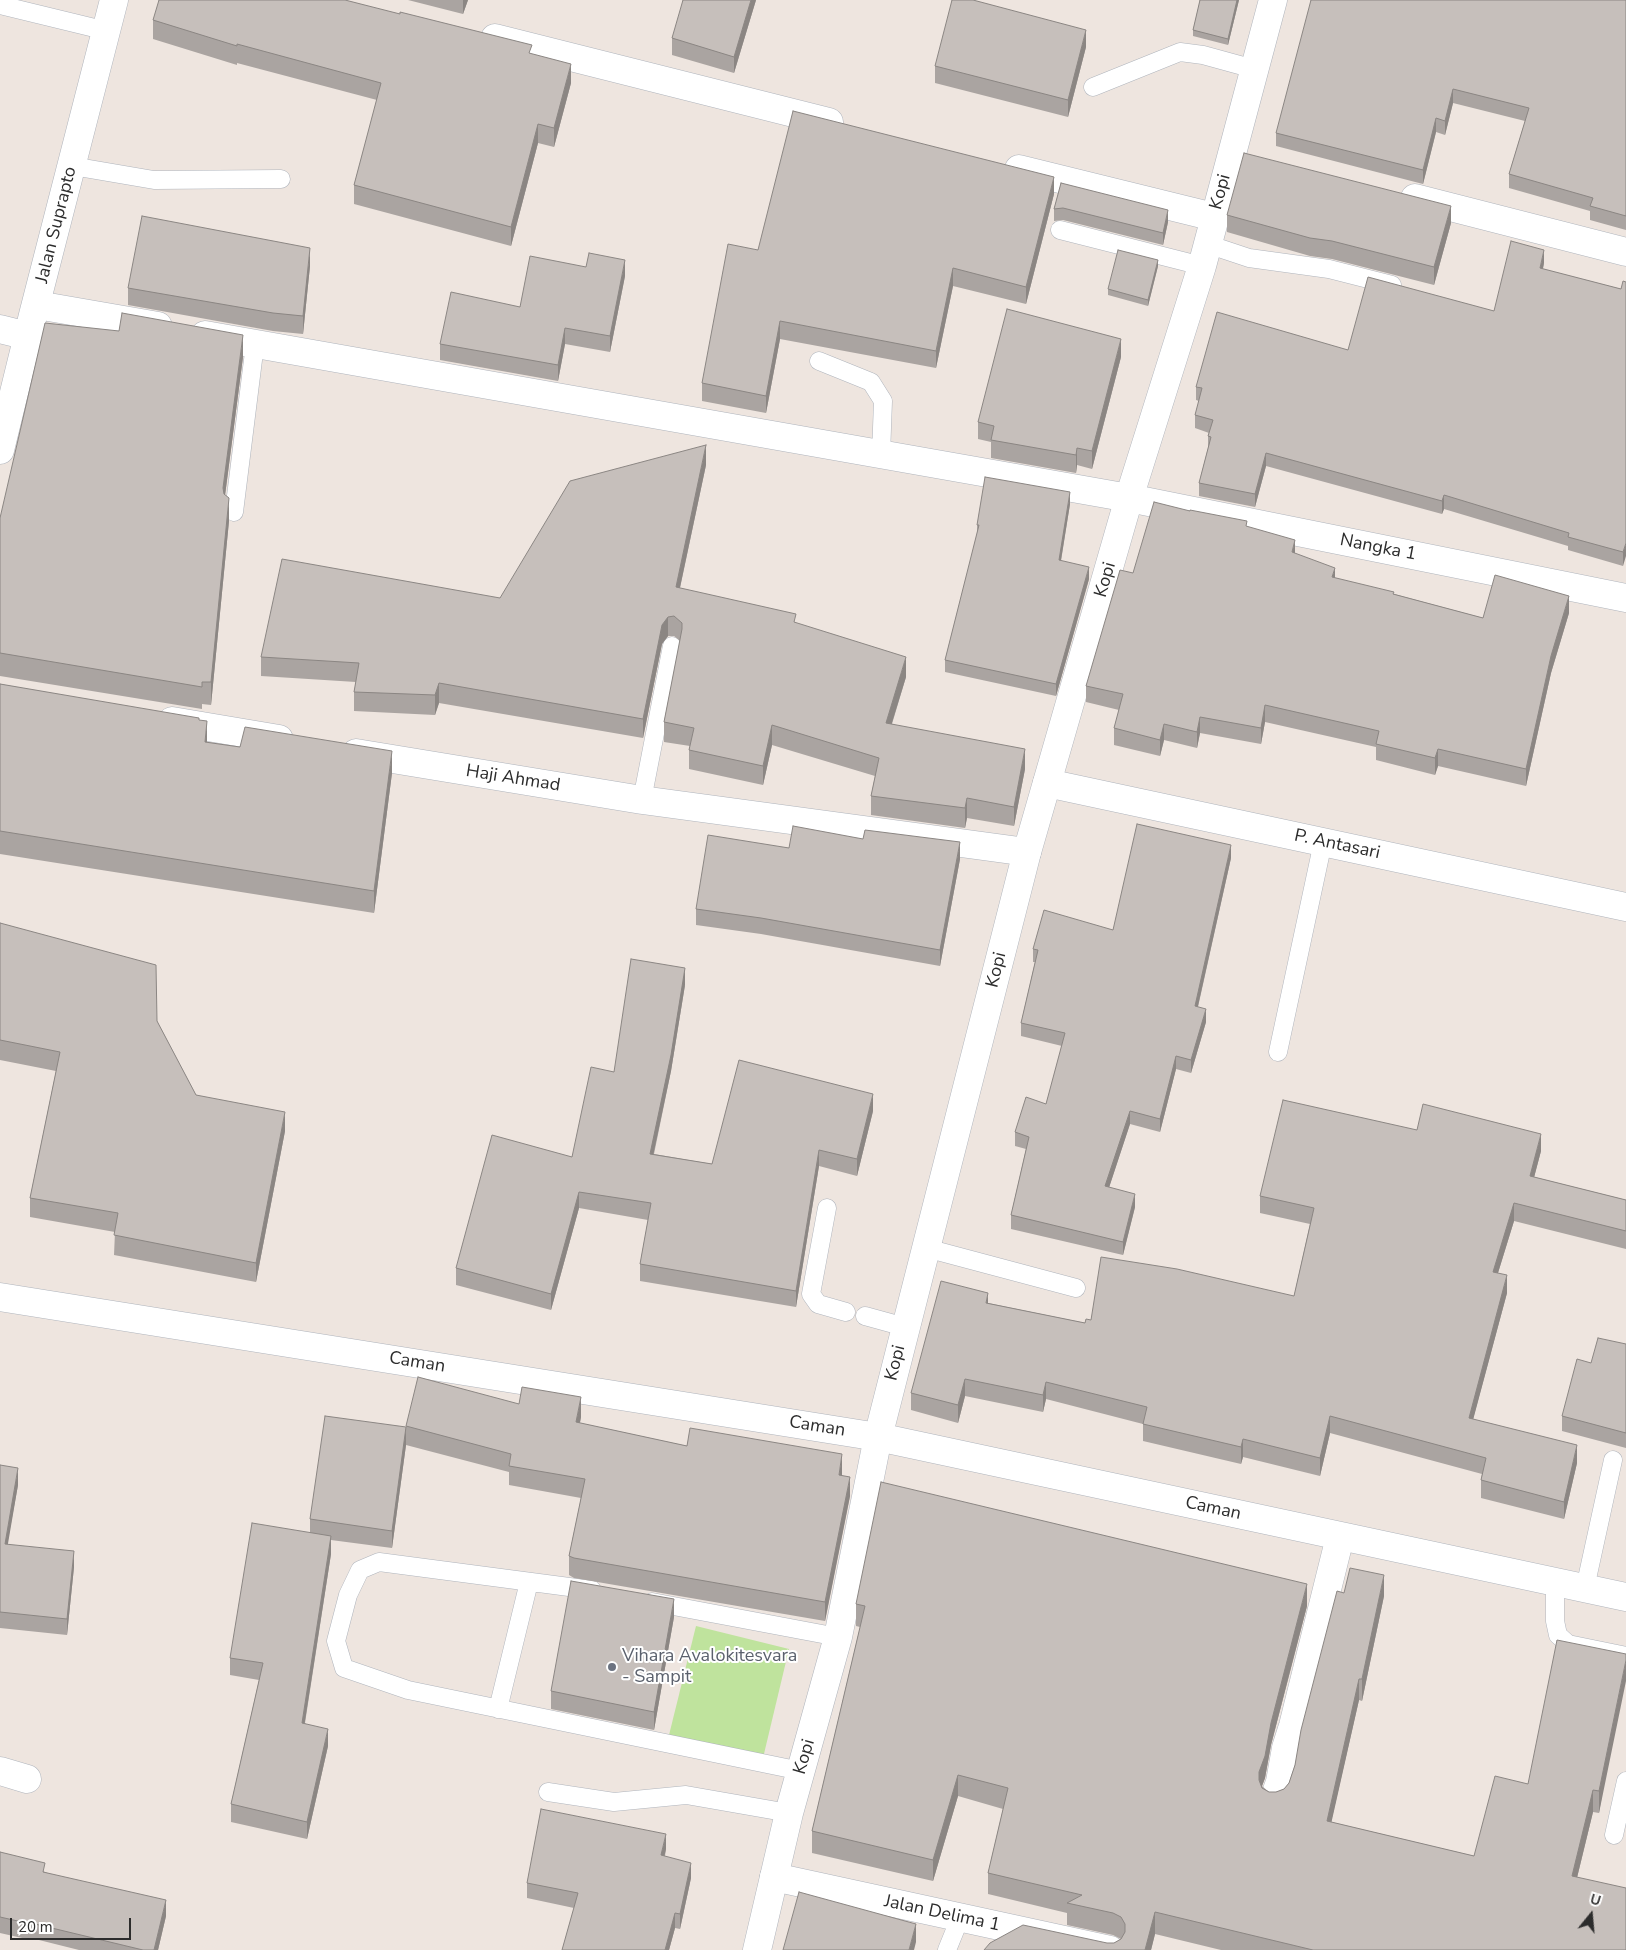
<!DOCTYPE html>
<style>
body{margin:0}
#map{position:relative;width:1626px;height:1950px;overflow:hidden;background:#eee5df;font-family:"Nunito Sans",sans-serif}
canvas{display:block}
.north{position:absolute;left:1566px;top:1890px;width:50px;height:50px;-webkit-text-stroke:4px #fff;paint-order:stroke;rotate:17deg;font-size:14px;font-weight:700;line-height:20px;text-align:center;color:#2c2c2c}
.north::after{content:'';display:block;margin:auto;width:18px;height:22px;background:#2c2c2c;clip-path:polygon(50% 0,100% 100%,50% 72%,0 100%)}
.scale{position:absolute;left:10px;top:1918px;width:121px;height:22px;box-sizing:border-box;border:2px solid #2c2c2c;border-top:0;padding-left:6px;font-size:15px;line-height:18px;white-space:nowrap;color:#2c2c2c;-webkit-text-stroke:4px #fff;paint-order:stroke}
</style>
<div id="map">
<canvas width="1626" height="1950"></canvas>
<div class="north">U</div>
<div class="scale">20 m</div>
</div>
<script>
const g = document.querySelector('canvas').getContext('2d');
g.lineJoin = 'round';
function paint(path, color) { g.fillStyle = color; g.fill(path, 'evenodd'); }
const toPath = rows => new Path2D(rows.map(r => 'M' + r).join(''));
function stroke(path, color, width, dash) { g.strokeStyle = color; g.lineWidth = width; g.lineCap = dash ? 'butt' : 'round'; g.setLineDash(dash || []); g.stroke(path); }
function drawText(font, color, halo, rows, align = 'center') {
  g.font = font + ' "Nunito Sans",sans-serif'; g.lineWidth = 4; g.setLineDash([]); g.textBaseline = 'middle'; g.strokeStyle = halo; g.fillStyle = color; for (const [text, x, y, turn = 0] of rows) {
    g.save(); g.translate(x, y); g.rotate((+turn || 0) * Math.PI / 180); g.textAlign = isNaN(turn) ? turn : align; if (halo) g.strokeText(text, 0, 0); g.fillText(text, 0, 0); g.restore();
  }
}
paint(toPath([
 [696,1626,789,1649,763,1758,669,1735]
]), '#bfe39d');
const lane = toPath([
 [0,5,107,31],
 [1093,87,1180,52,1203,55,1254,69],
 [72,166,154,180,281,179],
 [1060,230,1202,266],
 [1207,244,1249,258,1329,269,1392,285],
 [819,361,871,382,883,401,881,455],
 [234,512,255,344],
 [642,800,672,646],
 [1278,1052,1323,842],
 [827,1208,811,1294,818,1304,846,1312],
 [926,1248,1076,1288],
 [865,1316,905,1327],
 [1555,1582,1555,1621,1558,1635,1568,1644,1626,1656],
 [1585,1588,1613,1460],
 [592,1590,379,1562,360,1570,348,1595,336,1641,344,1668,408,1690,801,1771],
 [652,1602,838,1637],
 [498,1709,529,1582],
 [548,1792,614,1802,686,1795,789,1813],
 [1614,1835,1626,1781],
 [947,1950,960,1918]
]);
const street = toPath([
 [495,38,829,122],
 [1019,169,1214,217],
 [1415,198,1626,252],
 [37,305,158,326],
 [0,329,28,336],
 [205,335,1129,498,1626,598],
 [0,450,33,315,114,0],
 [172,721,279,739],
 [356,753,642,800,1027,852],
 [1047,783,1626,907],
 [0,1297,878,1437,1626,1597],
 [0,1771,27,1779],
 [1274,1799,1280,1782,1286,1748,1293,1726,1340,1537],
 [774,1877,1110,1950]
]);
const secondary = toPath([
 [757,1950,789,1813,838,1637,878,1437,1027,852,1129,498,1202,266,1273,0]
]);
stroke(lane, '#afb4bc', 19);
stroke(street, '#afb4bc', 29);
stroke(secondary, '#afb4bc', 29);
stroke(lane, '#fff', 18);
stroke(street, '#fff', 28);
stroke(secondary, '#fff', 28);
paint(toPath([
 [408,0,468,0,463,14],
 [756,0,734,73,672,55,672,38],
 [1200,0,1239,0,1228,45,1193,36,1193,30],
 [1626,0,1626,230,1590,220,1590,211,1509,188,1509,174,1525,121,1453,103,1445,135,1436,132,1423,184,1276,146,1276,133],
 [153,20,532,54,571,83,554,147,538,143,511,246,354,204,354,185,377,100,237,63,237,65,153,39],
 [1086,47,1068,117,935,83,935,66],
 [1061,183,1168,222,1163,245,1063,220,1054,221,1054,209],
 [1054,194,1026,304,953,286,936,368,780,339,766,413,702,401,702,383,758,250],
 [1227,215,1451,223,1434,285,1332,259,1310,256,1227,232],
 [1544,263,1543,269,1621,289,1626,282,1623,566,1568,550,1568,546,1444,509,1442,514,1266,466,1255,507,1199,496,1199,483,1208,448,1208,436,1209,433,1195,428,1195,415,1199,401,1196,400,1196,387,1348,350,1494,311],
 [310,266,303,334,273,331,128,305,128,288],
 [1158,266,1148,306,1108,295,1108,289],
 [625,276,610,352,565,344,558,381,440,360,440,344,520,307],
 [243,357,225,495,229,521,211,705,202,704,202,709,0,676,0,518],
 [1121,357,1092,469,1077,465,1076,473,991,458,991,442,978,439,978,422],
 [706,465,680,588,796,623,906,677,892,724,1025,769,1014,826,967,818,965,828,871,815,871,796,875,776,772,745,763,785,689,769,689,750,690,746,664,742,664,722,680,641,674,636,668,636,662,644,643,738,439,703,435,715,354,711,354,692,356,682,261,676,261,657,500,598],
 [1070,504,1061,561,1089,579,1056,696,945,672,945,660,977,534,977,525],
 [1247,527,1335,578,1394,594,1483,618,1569,613,1551,673,1526,786,1438,766,1435,775,1376,760,1376,747,1265,722,1261,744,1200,733,1197,748,1164,740,1160,756,1114,745,1114,728,1119,710,1086,702,1086,686,1133,573],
 [0,684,199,720,207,742,392,773,374,913,0,854],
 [789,848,960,859,940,966,761,934,696,925,696,909],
 [1231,858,1198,1007,1206,1022,1191,1073,1176,1069,1160,1132,1130,1124,1109,1187,1135,1207,1123,1255,1011,1229,1011,1215,1026,1149,1015,1146,1015,1132,1046,1104,1062,1046,1021,1036,1021,1023,1035,962,1033,962,1033,949,1113,930],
 [0,923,157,1021,196,1095,285,1131,256,1282,114,1255,115,1232,30,1217,30,1198,56,1071,0,1060],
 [685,985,671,1071,654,1154,712,1164,873,1111,857,1176,819,1166,796,1307,640,1281,640,1264,648,1220,579,1208,551,1310,456,1285,456,1268,572,1157,614,1072],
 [1417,1130,1541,1151,1534,1177,1626,1200,1626,1249,1514,1221,1498,1273,1507,1293,1473,1419,1577,1463,1564,1519,1481,1498,1481,1480,1482,1474,1330,1433,1320,1476,1243,1457,1241,1464,1143,1441,1143,1424,1046,1399,1043,1412,965,1396,958,1423,911,1410,911,1393,988,1303,1085,1323,1091,1320,1294,1296,1310,1224,1260,1213,1260,1196],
 [1626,1344,1626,1448,1562,1431,1562,1416,1591,1363],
 [519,1404,581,1417,580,1423,687,1446,842,1474,842,1475,850,1496,825,1621,574,1578,569,1575,569,1556,581,1498,509,1485,509,1472,406,1445,392,1548,331,1540,331,1554,305,1723,328,1746,307,1839,231,1822,231,1804,259,1680,230,1675,230,1658,310,1533,310,1519,406,1427,406,1426],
 [0,1465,18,1485,7,1545,74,1567,67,1635,0,1628],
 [1344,1593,1384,1596,1362,1701,1359,1700,1331,1822,1474,1856,1528,1784,1626,1654,1599,1813,1593,1812,1577,1878,1626,1950,1221,1950,1155,1934,1151,1950,984,1950,1114,1943,1121,1939,1113,1935,1067,1925,1067,1913,988,1894,988,1873,1003,1809,958,1796,933,1881,812,1853,812,1831,860,1627,856,1626,856,1604,1307,1606,1271,1745,1265,1778,1262,1786,1269,1792,1276,1792,1284,1789,1289,1783,1295,1765],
 [674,1617,654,1730,551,1709,551,1691],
 [666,1849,665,1856,691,1878,680,1929,675,1928,669,1950,562,1950,574,1908,527,1898,527,1883],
 [0,1852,45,1872,166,1916,158,1950,79,1950,31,1938,31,1940,0,1933]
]), '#aaa4a1');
paint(toPath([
 [463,0,468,0,463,14],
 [751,0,756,0,734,73,734,57],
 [1237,0,1239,0,1228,45,1228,39],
 [1086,30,1086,47,1068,117,1068,100],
 [571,64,571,83,554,147,554,128],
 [1453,89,1453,103,1445,135,1445,121],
 [1436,118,1436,132,1423,184,1423,170],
 [538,124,538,143,511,246,511,227],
 [1054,177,1054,194,1026,304,1026,287],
 [1451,206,1451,223,1434,285,1434,267],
 [1168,210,1168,222,1163,245,1163,233],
 [310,248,310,266,303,334,303,316],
 [1544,250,1544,263,1540,281,1540,268],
 [625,260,625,276,610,352,610,336],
 [1158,260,1158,266,1148,306,1148,300],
 [953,268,953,286,936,368,936,351],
 [780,321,780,339,766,413,766,396],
 [565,328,565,344,558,381,558,365],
 [243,335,243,357,223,511,223,488],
 [1121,339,1121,357,1092,469,1092,451],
 [706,445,706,465,676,606,676,587],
 [1077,448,1077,465,1076,473,1076,455],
 [1266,453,1266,466,1255,507,1255,494],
 [1070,492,1070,504,1059,572,1059,560],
 [1444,495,1444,509,1442,514,1442,501],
 [229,498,229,521,211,705,211,682],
 [1295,540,1295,557,1292,552],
 [1626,543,1626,556,1623,566,1623,552],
 [1089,567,1089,579,1056,696,1056,684],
 [1335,568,1335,585,1332,577],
 [1569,596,1569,613,1551,673,1526,786,1526,769,1551,656],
 [668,617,668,636,662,644,643,738,643,719,662,625],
 [906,657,906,677,886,742,886,723],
 [439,683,439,703,435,715,435,695],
 [1265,705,1265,722,1261,744,1261,728],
 [1200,717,1200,733,1197,748,1197,732],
 [207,721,207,744,205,742],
 [1164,724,1164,740,1160,756,1160,740],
 [772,725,772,745,763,785,763,766],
 [1025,749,1025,769,1014,826,1014,807],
 [1438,749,1438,766,1435,775,1435,758],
 [392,751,392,773,374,913,374,891],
 [967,798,967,818,965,828,965,808],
 [960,842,960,859,940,966,940,950],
 [1231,845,1231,858,1195,1019,1195,1006],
 [685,968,685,985,671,1071,650,1170,650,1154],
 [1206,1009,1206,1022,1191,1073,1191,1060],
 [1176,1056,1176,1069,1160,1132,1160,1119],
 [873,1094,873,1111,857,1176,857,1159],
 [1130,1111,1130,1124,1105,1200,1105,1186],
 [285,1112,285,1131,256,1282,256,1263],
 [1541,1134,1541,1151,1530,1193,1530,1176],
 [819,1150,819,1166,796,1307,796,1291],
 [579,1192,579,1208,551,1310,551,1294],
 [1135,1194,1135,1207,1123,1255,1123,1242],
 [1514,1203,1514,1221,1493,1289,1493,1272],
 [1507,1275,1507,1293,1469,1435,1469,1418],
 [988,1293,988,1311,986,1303],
 [965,1379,965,1396,958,1423,958,1405],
 [1046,1382,1046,1399,1043,1412,1043,1395],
 [581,1397,581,1417,576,1441,576,1422],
 [1330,1416,1330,1433,1320,1476,1320,1458],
 [406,1427,406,1445,392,1548,392,1531],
 [1243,1439,1243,1457,1241,1464,1241,1447],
 [1577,1445,1577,1463,1564,1519,1564,1502],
 [842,1454,842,1474,839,1494,839,1475],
 [18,1468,18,1485,5,1561,5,1544],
 [850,1477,850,1496,825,1621,825,1602],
 [331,1536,331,1554,302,1740,302,1723],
 [74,1551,74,1567,67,1635,67,1619],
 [1384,1575,1384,1596,1362,1701,1362,1679],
 [1307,1584,1307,1606,1271,1745,1265,1778,1259,1794,1259,1772,1271,1723],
 [674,1599,674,1617,654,1730,654,1712],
 [1626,1660,1626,1681,1599,1813,1599,1791],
 [1359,1679,1359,1700,1327,1842,1327,1821],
 [328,1729,328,1746,307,1839,307,1822],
 [958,1775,958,1796,933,1881,933,1860],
 [1593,1790,1593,1812,1572,1898,1572,1876],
 [666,1834,666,1849,661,1870,661,1855],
 [691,1863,691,1878,680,1929,680,1914],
 [166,1900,166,1916,158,1950,154,1950],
 [1155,1912,1155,1934,1151,1950,1145,1950],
 [675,1913,675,1928,669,1950,665,1950],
 [916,1924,916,1942,914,1950,909,1950]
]), '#8b8683');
const building = toPath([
 [159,0,345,0,400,14,400,12,532,45,529,53,571,64,554,128,538,124,511,227,354,185,381,83,237,44,237,46,153,20,159,0],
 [683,0,751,0,734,57,672,38,683,0],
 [952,0,973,0,1086,30,1068,100,935,66,952,0],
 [1200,0,1237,0,1228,39,1193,30,1200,0],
 [1311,0,1626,0,1626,216,1590,206,1593,198,1509,174,1529,108,1453,89,1445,121,1436,118,1423,170,1276,133,1311,0],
 [793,111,1054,177,1026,287,953,268,936,351,780,321,766,396,702,383,728,244,758,250,793,111],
 [1244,153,1451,206,1434,267,1332,241,1310,238,1227,215,1244,153],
 [1061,183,1168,210,1163,233,1063,208,1054,209,1061,183],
 [142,216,310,248,303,316,273,313,128,288,142,216],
 [1511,241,1544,250,1540,268,1621,289,1623,281,1626,282,1626,543,1623,552,1568,537,1569,533,1444,495,1442,501,1266,453,1255,494,1199,483,1211,437,1208,436,1213,420,1195,415,1202,388,1196,387,1217,312,1348,350,1368,277,1494,311,1511,241],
 [1118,250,1158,260,1148,300,1108,289,1118,250],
 [589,253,625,260,610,336,565,328,558,365,440,344,451,292,520,307,530,256,586,267,589,253],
 [1007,309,1121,339,1092,451,1077,448,1076,455,991,440,994,426,978,422,1007,309],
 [122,313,243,335,223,488,224,494,229,498,211,682,202,682,202,687,0,653,0,518,45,323,119,331,122,313],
 [706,445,676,587,796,614,794,622,906,657,886,723,1025,749,1014,807,967,798,965,808,871,796,879,758,772,725,763,766,689,750,694,728,664,722,682,629,682,623,674,616,668,617,662,625,643,719,439,683,435,695,354,692,359,663,261,657,282,559,500,598,570,481,706,445],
 [985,477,1070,492,1059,560,1089,567,1056,684,945,660,979,525,977,525,985,477],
 [1154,502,1190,511,1190,510,1247,521,1246,526,1295,540,1292,552,1335,568,1332,577,1394,592,1393,594,1483,618,1495,575,1569,596,1551,656,1526,769,1438,749,1435,758,1376,744,1379,731,1265,705,1261,728,1200,717,1197,732,1164,724,1160,740,1114,728,1123,694,1086,686,1120,570,1133,573,1154,502],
 [0,684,199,718,199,720,207,721,205,742,240,747,245,727,392,751,374,891,0,831,0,684],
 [1137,824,1231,845,1195,1006,1206,1009,1191,1060,1176,1056,1160,1119,1130,1111,1105,1186,1135,1194,1123,1242,1011,1215,1029,1137,1015,1132,1026,1097,1046,1104,1065,1033,1021,1023,1038,950,1033,949,1044,910,1113,930,1137,824],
 [793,826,863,839,865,830,960,842,940,950,761,918,696,909,708,835,789,848,793,826],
 [0,923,156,965,157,1021,196,1095,285,1112,256,1263,114,1235,118,1213,30,1198,60,1052,0,1040,0,923],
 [631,959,685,968,671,1055,650,1154,712,1164,739,1060,873,1094,857,1159,819,1150,796,1291,640,1264,651,1203,579,1192,551,1294,456,1268,492,1135,572,1157,591,1067,614,1072,631,959],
 [1283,1100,1417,1130,1423,1104,1541,1134,1530,1176,1626,1200,1626,1231,1514,1203,1493,1272,1507,1275,1469,1418,1577,1445,1564,1502,1481,1480,1486,1458,1330,1416,1320,1458,1243,1439,1241,1447,1143,1424,1147,1407,1046,1382,1043,1395,965,1379,958,1405,911,1393,941,1281,988,1293,986,1303,1085,1323,1086,1319,1091,1320,1101,1257,1177,1269,1294,1296,1314,1208,1260,1196,1283,1100],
 [1598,1338,1626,1344,1626,1433,1562,1416,1577,1359,1591,1363,1598,1338],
 [418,1377,519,1404,522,1387,581,1397,576,1422,687,1446,690,1428,842,1454,839,1475,850,1477,825,1602,574,1558,569,1556,585,1479,509,1466,511,1454,406,1426,418,1377],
 [325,1416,406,1427,392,1531,310,1519,325,1416],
 [0,1465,18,1468,5,1544,74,1551,67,1619,0,1612,0,1465],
 [881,1482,1307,1584,1271,1723,1265,1756,1259,1772,1259,1780,1262,1788,1269,1792,1276,1792,1284,1789,1289,1783,1295,1765,1301,1730,1337,1591,1344,1593,1350,1568,1384,1575,1362,1679,1359,1679,1327,1821,1474,1856,1495,1776,1528,1784,1557,1640,1626,1654,1626,1660,1599,1791,1593,1790,1572,1876,1626,1888,1626,1950,1313,1950,1155,1912,1145,1950,984,1950,990,1943,1023,1925,1107,1943,1114,1943,1121,1939,1125,1932,1125,1924,1121,1917,1113,1913,1067,1903,1082,1895,988,1873,1008,1788,958,1775,933,1860,812,1831,865,1606,856,1604,881,1482],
 [252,1523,331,1536,302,1723,328,1729,307,1822,231,1804,263,1663,230,1658,252,1523],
 [571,1581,674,1599,654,1712,551,1691,571,1581],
 [541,1809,666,1834,661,1855,691,1863,680,1914,675,1913,665,1950,562,1950,578,1893,527,1883,541,1809],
 [0,1852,45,1863,43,1872,166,1900,154,1950,143,1950,31,1923,31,1924,0,1917,0,1852],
 [799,1892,916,1924,909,1950,783,1950,799,1892]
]);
paint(building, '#c6bfbb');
stroke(building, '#8b8683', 1);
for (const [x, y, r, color] of [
 [612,1667,5,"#6b7280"]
]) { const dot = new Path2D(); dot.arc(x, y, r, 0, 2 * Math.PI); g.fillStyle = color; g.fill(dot); stroke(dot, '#fff', 2); }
drawText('18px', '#2c2c2c', '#fff', [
 ["Kopi",1221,192,-75],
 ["Jalan Suprapto",57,225,-76],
 ["Nangka 1",1378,548,11],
 ["Kopi",1106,580,-74],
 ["Haji Ahmad",513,779,9],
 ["P. Antasari",1337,845,12],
 ["Kopi",997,970,-76],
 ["Caman",417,1363,9],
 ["Kopi",896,1363,-76],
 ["Caman",817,1427,9],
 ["Caman",1213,1509,12],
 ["Kopi",805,1757,-74],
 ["Jalan Delima 1",942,1914,12]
]);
drawText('18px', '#5b616d', '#fff', [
 ["Vihara Avalokitesvara",622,1657],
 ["- Sampit",622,1678]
], 'left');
</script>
